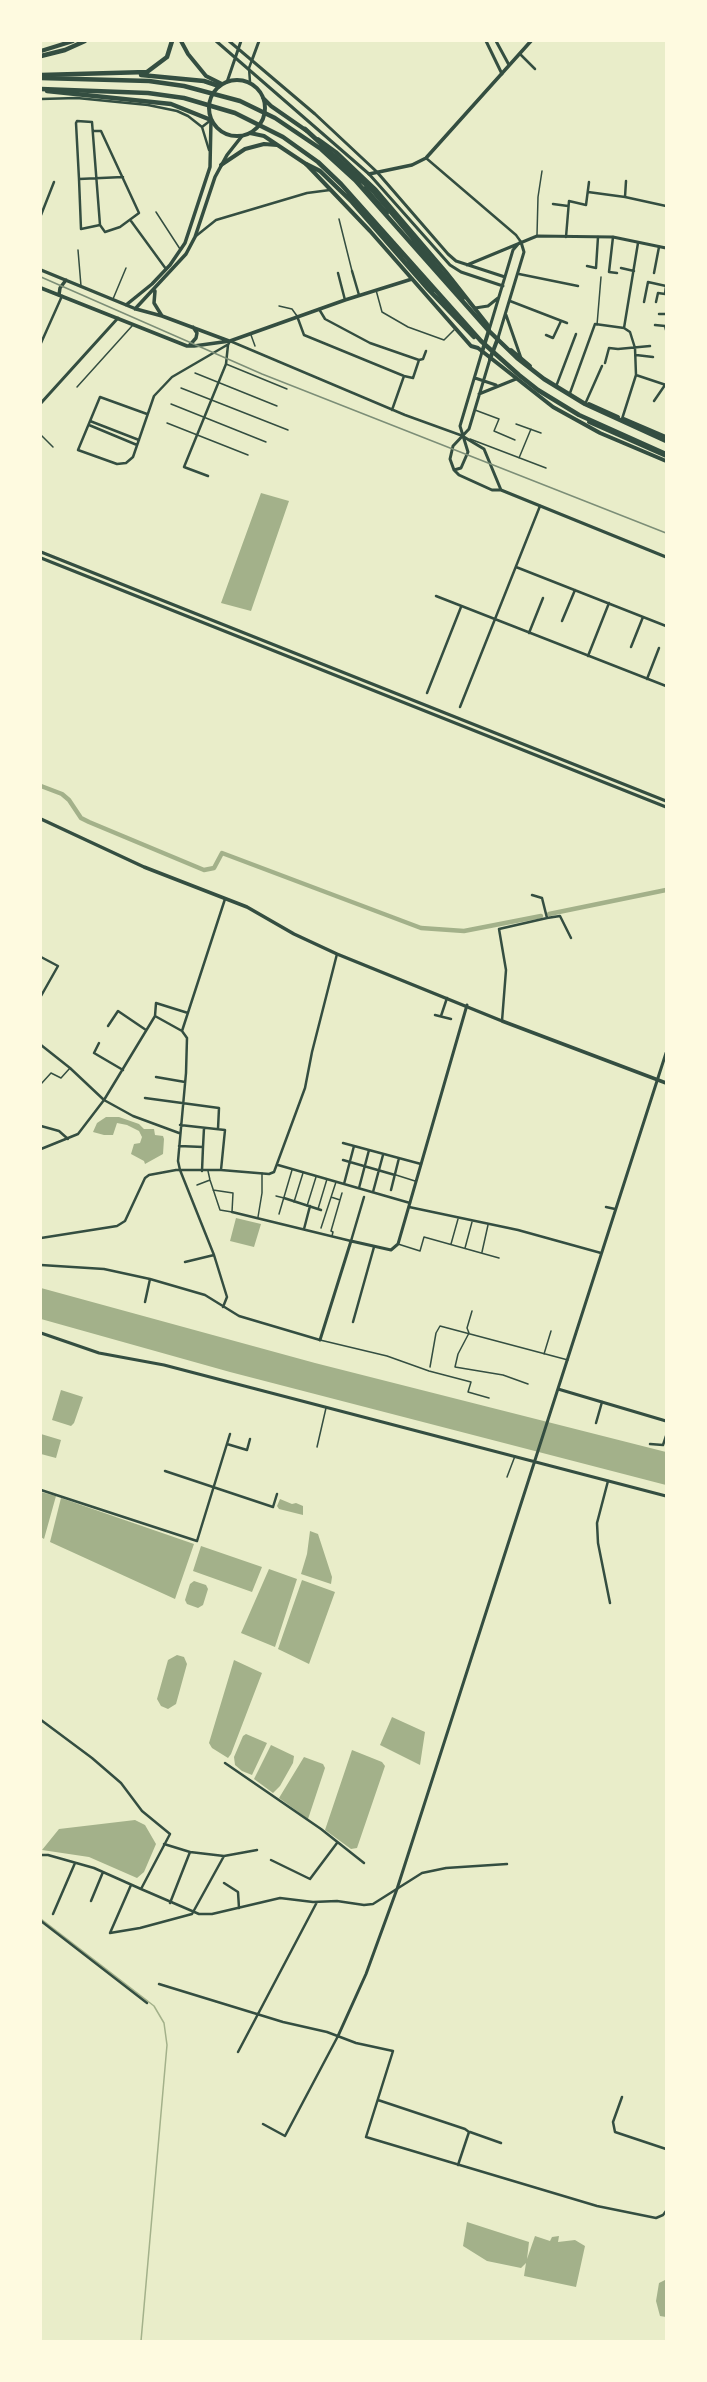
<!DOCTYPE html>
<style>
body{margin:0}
#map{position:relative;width:707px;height:2382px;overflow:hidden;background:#e9edc9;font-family:"Source Serif 4",serif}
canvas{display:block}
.frame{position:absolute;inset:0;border:42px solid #fefae0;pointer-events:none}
</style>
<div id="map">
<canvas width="707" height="2382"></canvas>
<div class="frame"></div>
</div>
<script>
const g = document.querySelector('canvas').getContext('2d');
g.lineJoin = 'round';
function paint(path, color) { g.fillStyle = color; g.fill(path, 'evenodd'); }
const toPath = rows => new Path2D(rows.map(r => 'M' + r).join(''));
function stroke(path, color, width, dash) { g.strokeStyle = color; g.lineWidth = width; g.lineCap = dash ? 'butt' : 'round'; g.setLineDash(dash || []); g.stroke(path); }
paint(toPath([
 [261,493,289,501,251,611,221,603],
 [106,1117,119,1117,139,1124,144,1129,154,1129,155,1135,163,1136,164,1139,163,1154,145,1164,144,1161,131,1154,134,1144,140,1143,142,1137,139,1131,127,1125,117,1123,113,1135,104,1135,93,1132,97,1123],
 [236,1218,261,1224,254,1247,230,1241],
 [41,1288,315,1363,666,1452,666,1485,230,1372,41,1319],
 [61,1390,83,1397,74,1423,71,1426,52,1420],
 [41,1434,61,1440,56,1458,41,1454],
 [41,1492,56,1496,44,1539,41,1537],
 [61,1498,194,1544,175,1599,50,1542],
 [280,1499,292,1504,296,1503,303,1506,303,1515,279,1509,277,1506],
 [310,1531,318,1534,332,1577,331,1584,301,1574,307,1554],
 [201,1546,262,1567,252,1592,193,1571],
 [269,1569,297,1579,275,1647,241,1633],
 [302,1580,335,1592,309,1664,278,1649],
 [194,1581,206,1585,208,1589,203,1605,198,1608,187,1604,185,1600,190,1584],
 [177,1655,184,1657,187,1664,176,1704,168,1709,161,1706,157,1699,168,1660],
 [234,1660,262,1673,231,1754,228,1758,212,1748,209,1743],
 [392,1717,425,1732,420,1765,380,1745],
 [246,1734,267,1743,252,1775,242,1771,235,1765,234,1757,243,1736],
 [271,1745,294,1756,293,1763,280,1786,273,1793,254,1779],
 [352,1750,382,1762,385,1766,357,1848,351,1849,325,1830],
 [304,1757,323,1764,325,1768,308,1819,279,1798],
 [135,1820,145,1825,156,1844,144,1872,137,1878,89,1857,42,1850,59,1829],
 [467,2222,529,2242,527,2259,535,2236,550,2241,552,2237,559,2236,558,2242,575,2240,585,2246,576,2287,524,2276,526,2263,521,2268,487,2261,463,2246],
 [666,2272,666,2317,660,2316,656,2301,659,2283,665,2280]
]), '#a3b18a');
stroke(toPath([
 [41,1919,145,1999,154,2006,164,2023,167,2045,141,2341]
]), '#a3b18a', 1.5);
stroke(toPath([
 [41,786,62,794,69,800,81,818,89,822,204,870,214,868,222,853,421,928,464,931,541,916],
 [549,914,666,890]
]), '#a3b18a', 4.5);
stroke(toPath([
 [156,212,180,249],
 [339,219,352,271],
 [537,235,538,197,542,171],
 [78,250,81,286],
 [376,290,382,312,408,327,444,340,454,330],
 [113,299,126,268],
 [279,306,292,309,297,316],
 [597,325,601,277],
 [251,335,255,346],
 [226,364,287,389],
 [195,373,277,406],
 [77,387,132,326],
 [181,388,288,430],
 [171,404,266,442],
 [475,410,499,419,494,431,515,440],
 [167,423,248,455],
 [516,424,541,433],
 [41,435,53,447],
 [470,439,546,468],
 [519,458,531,429],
 [41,1084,51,1073,61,1078,70,1068],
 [208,1171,210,1180,220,1210,232,1212,233,1193,213,1190],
 [396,1175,415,1181],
 [197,1185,210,1180],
 [276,1196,284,1198],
 [331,1197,340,1200],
 [294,1202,303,1173],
 [307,1206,316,1177],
 [318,1209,327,1179],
 [279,1214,292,1170],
 [258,1217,262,1193,262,1173],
 [321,1228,336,1182],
 [332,1236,333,1232,331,1231,342,1193],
 [398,1244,420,1251,424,1237,499,1258],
 [451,1244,458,1219],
 [465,1248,472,1222],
 [482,1252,488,1225],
 [472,1311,467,1328,469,1333,458,1354,455,1367,503,1375,528,1384],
 [320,1340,387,1356,429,1371,471,1382,468,1392,489,1398],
 [544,1354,551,1331],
 [430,1367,436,1333,440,1326,568,1360],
 [317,1447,326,1408],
 [507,1477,515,1456]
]), '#344e41', 1.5);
stroke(toPath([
 [520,54,535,69],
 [250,82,249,68,252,60],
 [41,99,77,98,148,105,177,111,188,116,202,127,209,150],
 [202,127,211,120],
 [426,158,516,235,521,242],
 [79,179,76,123,77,121,92,122,100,225,105,232,120,227,139,213,101,131,94,131],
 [588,192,625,197,666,206],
 [625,197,626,181],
 [553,204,568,206],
 [41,215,54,182],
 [131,221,166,269],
 [100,225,81,229,79,179,123,177],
 [196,236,216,220,307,193,330,190],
 [566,237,569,201,586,205,589,182],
 [613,237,609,272,617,273],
 [587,266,596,268,598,237],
 [621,268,634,271],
 [352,271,359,295],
 [338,273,345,300],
 [654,273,659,247],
 [519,274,578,286],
 [510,301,567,323],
 [644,302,648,282,666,286],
 [656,302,658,293,665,294,666,286],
 [319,309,325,319,370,343,419,360,423,359,426,351],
 [659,314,666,314],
 [297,316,304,335,404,376,413,378,419,360],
 [655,325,665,326,666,330],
 [624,328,638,243],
 [546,335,553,338,561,321],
 [41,343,62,296],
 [636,355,653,357],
 [605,363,609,348,618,349,650,346],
 [636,375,666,385],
 [557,384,576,334],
 [570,393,595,324,624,328,630,332,635,348,636,375,622,419],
 [654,401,665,385],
 [586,402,602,366],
 [392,410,404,376],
 [147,414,100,397,78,450,117,464,126,463,133,457,154,396,172,377,227,345],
 [90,421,139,440],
 [89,425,137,445],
 [208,476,184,467,226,364,228,345,230,341,405,415,463,436],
 [516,567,666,626],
 [436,596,666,686],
 [562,621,575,590],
 [529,633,543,598],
 [631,647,643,617],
 [588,656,609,603],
 [647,679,659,648],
 [427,693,461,607],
 [460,707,540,506],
 [547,918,560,916,571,938],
 [41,957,58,966,41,996],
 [435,1015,451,1019],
 [155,1016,182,1031,187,1038,186,1073,178,1161,180,1170,214,1255,227,1297,223,1307],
 [441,1016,447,998],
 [502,1021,506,970,499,929,547,918,542,898,532,895],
 [108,1026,118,1011,146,1030],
 [182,1031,225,899],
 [99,1043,94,1053,123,1070],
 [41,1045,70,1068,104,1100,133,1116,179,1133],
 [156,1077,185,1082],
 [145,1098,219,1108,218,1129],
 [180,1125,225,1130,221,1170],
 [41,1126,59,1131,68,1139],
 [343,1143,421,1164],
 [179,1146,203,1147,204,1128],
 [41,1149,78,1134,104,1100,155,1016,156,1003,188,1013],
 [343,1160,395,1175],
 [278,1165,410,1203],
 [202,1171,203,1147],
 [344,1184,354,1146],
 [359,1188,369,1150],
 [391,1190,399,1158],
 [373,1192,383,1155],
 [284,1198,321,1210],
 [409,1207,518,1230,601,1253],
 [606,1207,615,1209],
 [232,1212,351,1241,364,1197],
 [304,1229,310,1206],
 [41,1238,117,1226,125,1221,145,1178,149,1175,176,1170,221,1170,269,1174,274,1172,305,1088,312,1052,337,954],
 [185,1262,214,1255],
 [41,1265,104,1269,150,1279,205,1295,239,1316,320,1340],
 [145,1302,150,1279],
 [353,1322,374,1247],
 [596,1423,602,1402],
 [227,1444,247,1450,250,1439],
 [650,1444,663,1445,666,1436],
 [165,1471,273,1507,277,1494],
 [608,1481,597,1523,598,1543,610,1603],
 [41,1490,197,1541,230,1434],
 [41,1720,92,1758,121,1783,142,1811,170,1834,141,1889,199,1914,212,1914,280,1898,313,1902,337,1901,364,1905,373,1904,422,1873,446,1868,507,1864],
 [225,1763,321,1829,364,1863],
 [164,1844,190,1852,224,1856,257,1850],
 [41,1855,48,1855,94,1868,141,1889],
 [271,1860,310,1879,337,1843],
 [224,1883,238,1892,239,1908],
 [131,1885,110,1933,140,1928,192,1914,224,1856],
 [91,1901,103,1872],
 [170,1903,190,1852],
 [53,1914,75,1863],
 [41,1921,147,2003],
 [159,1984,283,2022,327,2032,356,2043,393,2051,366,2137,597,2206,656,2218,663,2215,666,2211],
 [238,2052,317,1902],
 [622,2097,613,2122,615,2132,666,2149],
 [378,2100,465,2129,469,2132,458,2165],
 [263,2124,285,2136,338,2036],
 [470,2132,501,2143]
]), '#344e41', 2.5);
stroke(toPath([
 [216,41,369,174,450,265,461,272,503,286],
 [229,41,315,114,377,172,448,254,456,261,505,277],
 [486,41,502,74],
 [496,41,509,65],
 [252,60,259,41],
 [227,82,241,41],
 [467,265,537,236,613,237,666,248],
 [475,308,488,306,498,298],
 [506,315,521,358],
 [489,330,513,250,519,243],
 [498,338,524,252,521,242],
 [490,359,469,429,453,446,450,459,454,470,459,475,492,490,501,490,666,557],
 [475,378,496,385],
 [479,394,516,379],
 [41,403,118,318],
 [464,437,484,449,501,490],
 [454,470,461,468,468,452,460,426,482,352],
 [41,552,666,801],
 [41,558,666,807],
 [41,1333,99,1353,164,1365,666,1496],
 [320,1340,351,1241,391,1250,398,1244,467,1005],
 [558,1389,666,1421],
 [338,2036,366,1974,397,1889,666,1053]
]), '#344e41', 3);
stroke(toPath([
 [369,174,412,165,426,158,531,41],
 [41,270,136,309,162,316,229,341],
 [41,288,187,346,194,346,230,341,345,300,412,279],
 [155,291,154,303,162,316],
 [59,295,60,288,66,280],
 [126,305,152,284,170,265,185,243,210,167,211,120],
 [135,309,186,254,195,237,215,177,227,155,242,136],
 [189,346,196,338,197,333,193,327],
 [41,819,144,867,247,907,294,934,337,954,502,1021,666,1083]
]), '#344e41', 3.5);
stroke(toPath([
 [181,41,188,54,206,76,222,84],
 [41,51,73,41],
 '209 108a28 28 0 1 1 56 0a28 28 0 1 1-56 0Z',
 [263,98,271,106,307,131],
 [250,133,264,136,306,164,370,231,471,346,478,348,553,407,600,433,666,461],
 [318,139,336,152,376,190,446,272,487,324,488,329],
 [221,165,245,149,264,144,277,145],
 [365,188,387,213],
 [408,263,433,291],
 [511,350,530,366],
 [482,352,489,330],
 [490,359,498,338],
 [589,404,618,417],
 [624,419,666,437],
 [589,422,666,456]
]), '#344e41', 4);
stroke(toPath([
 [41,56,65,50,85,41],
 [41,75,147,72,167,57,172,41],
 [141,75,204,81,219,86],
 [47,91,171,104,211,120]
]), '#344e41', 4.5);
stroke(toPath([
 [41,78,149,81,184,86,240,101,275,118,321,149,355,180,489,331,517,358,544,379,585,404,666,441],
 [41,89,148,93,184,98,235,113,283,137,318,162,341,184,481,341,519,375,538,390,579,415,666,454],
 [305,129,374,192,463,298],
 [306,164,320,171,352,202,428,289,474,337]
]), '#344e41', 4.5);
stroke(toPath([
 [41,277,262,374,666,533]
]), '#7c8e77', 1.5);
</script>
